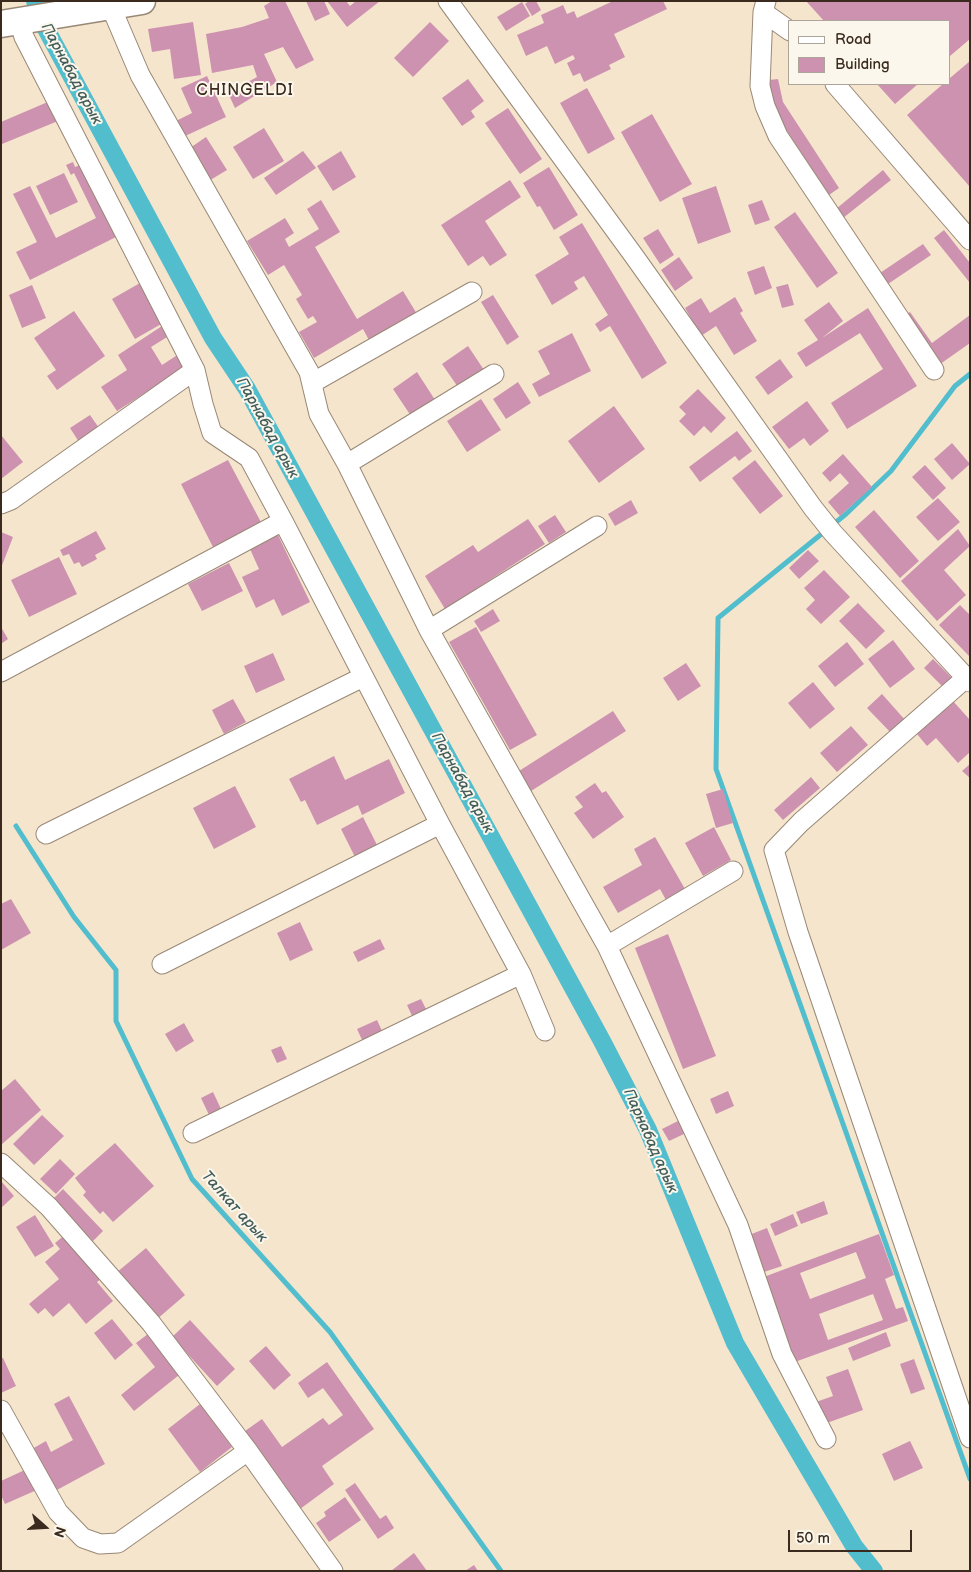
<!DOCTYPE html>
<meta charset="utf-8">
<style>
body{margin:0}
#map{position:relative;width:971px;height:1572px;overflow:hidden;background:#f5e5cd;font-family:"Balsamiq Sans",sans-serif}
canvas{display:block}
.frame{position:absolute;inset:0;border:2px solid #3b2a1e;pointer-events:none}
.legend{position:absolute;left:788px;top:20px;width:162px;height:65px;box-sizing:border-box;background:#fbf7ec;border:1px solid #aea59a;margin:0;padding:6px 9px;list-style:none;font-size:15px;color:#3b2a1e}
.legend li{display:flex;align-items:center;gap:10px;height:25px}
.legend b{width:25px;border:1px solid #aea59a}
.north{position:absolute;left:20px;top:1502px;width:50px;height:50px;-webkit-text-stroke:4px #fbf7ec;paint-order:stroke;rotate:109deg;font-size:14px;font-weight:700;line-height:20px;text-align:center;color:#3b2a1e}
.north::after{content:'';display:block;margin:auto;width:18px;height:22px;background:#3b2a1e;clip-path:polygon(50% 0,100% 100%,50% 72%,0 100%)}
.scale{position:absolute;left:788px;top:1530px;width:124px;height:22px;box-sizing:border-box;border:2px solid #3b2a1e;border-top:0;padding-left:6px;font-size:15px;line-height:18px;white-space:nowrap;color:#3b2a1e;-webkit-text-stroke:4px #fbf7ec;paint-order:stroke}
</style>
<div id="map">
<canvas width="971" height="1572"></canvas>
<div class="frame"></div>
<ul class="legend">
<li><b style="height:6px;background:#fff"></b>Road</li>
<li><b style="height:14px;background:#cd92b0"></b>Building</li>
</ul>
<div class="north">N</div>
<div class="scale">50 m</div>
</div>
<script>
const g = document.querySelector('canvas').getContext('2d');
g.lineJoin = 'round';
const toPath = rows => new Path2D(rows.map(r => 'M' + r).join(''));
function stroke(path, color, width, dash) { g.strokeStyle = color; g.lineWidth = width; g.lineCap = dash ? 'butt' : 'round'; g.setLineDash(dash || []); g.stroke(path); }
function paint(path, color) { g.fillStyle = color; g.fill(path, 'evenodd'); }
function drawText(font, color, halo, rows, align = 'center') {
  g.font = font + ' "Balsamiq Sans",sans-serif'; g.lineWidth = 4; g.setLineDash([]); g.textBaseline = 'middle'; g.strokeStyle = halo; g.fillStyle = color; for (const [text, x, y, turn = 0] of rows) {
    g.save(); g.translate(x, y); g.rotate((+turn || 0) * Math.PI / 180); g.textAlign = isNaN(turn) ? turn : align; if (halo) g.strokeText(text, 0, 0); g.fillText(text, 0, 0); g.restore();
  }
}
stroke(toPath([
 [970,374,955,386,891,471,846,514,718,618,716,769,970,1479],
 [16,826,74,917,116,970,116,1021,192,1179,330,1332,501,1571]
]), '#52bdcd', 5);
stroke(toPath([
 [35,1,45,27,213,338,247,389,602,1041,648,1130,735,1343,854,1546,874,1571]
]), '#52bdcd', 18);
paint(toPath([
 [272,1,285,1,314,60,296,69,283,47,264,54,277,82,235,108,228,93,257,77,253,65,212,73,206,34,242,27,269,18,264,6],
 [306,1,324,1,330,14,315,21],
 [327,1,346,1,350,6,356,1,380,1,347,27],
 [529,1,536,1,541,10,532,16,525,4],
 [613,1,663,1,667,9,614,34,625,57,609,65,611,69,584,82,580,73,573,76,567,63,575,59,573,55,555,64,547,46,526,56,517,35,544,23,541,15,563,5,567,14,574,11,577,18],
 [806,1,970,1,970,39,950,56,950,21,824,21],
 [522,2,530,16,506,31,497,17],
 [193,22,201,75,174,79,170,49,152,52,148,29],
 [430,22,449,41,413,77,394,58],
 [970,61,970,187,907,115,943,84,950,84,950,78],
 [207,76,226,117,183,137,176,121,192,113,181,88],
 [468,79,484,101,471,111,475,117,462,126,442,98],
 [778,79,783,102,839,188,829,195,774,111,769,80],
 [877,84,918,84,895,104],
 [587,88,615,139,588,154,560,103],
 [50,101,58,121,2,144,1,122],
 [508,108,542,159,520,174,485,123],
 [652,114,692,184,660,202,621,132],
 [264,128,284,161,253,179,233,147],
 [206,137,227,170,207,182,187,150],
 [303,151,316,168,276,195,264,178],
 [341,151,356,177,333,191,317,166],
 [73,162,75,167,85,163,120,235,30,280,16,252,37,242,13,194,30,186,56,238,96,218,74,173,71,175,66,165],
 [549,167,578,215,554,230,540,206,537,207,523,183],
 [883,170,891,180,843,218,836,209],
 [64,173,78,202,50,215,36,186],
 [510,180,521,197,485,221,507,255,490,266,483,256,468,266,441,225],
 [716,186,731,232,698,244,682,198],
 [321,200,340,232,315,247,357,319,403,291,417,314,370,342,363,329,314,358,299,332,317,322,313,316,308,319,296,299,302,295,284,265,268,275,247,241,285,218,294,233,285,239,289,247,319,229,307,209],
 [762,200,770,220,755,225,748,205],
 [795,212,838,273,817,288,774,227],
 [582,223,667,363,642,379,610,326,600,332,595,324,608,315,584,276,574,282,578,289,552,305,535,275,569,254,559,237],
 [658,229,674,255,660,264,643,238],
 [944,230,970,263,970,283,934,238],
 [923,244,931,255,882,288,874,277],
 [679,257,693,278,675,291,661,270],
 [764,266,772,288,755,295,747,272],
 [140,283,163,323,135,339,112,299],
 [788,284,794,305,782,308,776,287],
 [32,285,46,318,22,328,9,295],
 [493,295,519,337,507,345,481,302],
 [735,297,743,311,740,313,757,341,734,355,716,326,701,336,685,308,701,298,710,313],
 [829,302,843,321,822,338,868,308,917,386,847,429,831,403,883,369,860,333,806,367,797,353,818,340,804,320],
 [74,311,105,356,57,390,47,376,56,370,34,338],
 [910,312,932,343,970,315,970,343,936,367,900,319],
 [165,324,172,334,151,347,162,365,182,352,190,364,117,411,101,387,127,370,118,355],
 [572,333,591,371,539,397,532,384,550,374,538,351],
 [468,346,486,373,460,390,442,364],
 [780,359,793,377,768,395,755,377],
 [417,372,437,403,413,419,393,389],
 [518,382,531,403,506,419,493,399],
 [698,389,726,418,711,433,704,426,694,436,679,421,686,414,679,407],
 [481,399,501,430,467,452,447,421],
 [807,401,829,431,810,446,804,438,789,449,772,427],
 [614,406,645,449,599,483,568,441],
 [90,415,99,428,79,442,70,428],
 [737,431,752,451,739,461,735,456,700,482,689,467],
 [1,435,23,462,1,479],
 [952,443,970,464,952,480,934,459],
 [843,454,872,487,840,516,828,502,849,483,840,473,830,482,822,473],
 [228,460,263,526,215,551,181,484],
 [755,460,783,496,760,514,732,478],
 [925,465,946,488,933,500,912,477],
 [938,498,960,522,938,541,916,517],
 [631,500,638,513,615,526,608,514],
 [874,510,919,561,900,578,855,527],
 [555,515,566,532,549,543,538,526],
 [528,519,545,544,445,609,425,576,473,545,478,552],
 [958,529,970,546,944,570,966,595,937,621,901,581],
 [96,531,106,549,95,555,97,559,82,567,79,562,74,564,69,554,63,556,60,550],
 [1,532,13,537,1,568],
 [278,535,310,602,282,616,274,599,256,608,242,577,259,569,250,549],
 [808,550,819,561,799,579,789,568],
 [59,557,77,594,29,617,11,580],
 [229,563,243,591,202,611,188,584],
 [824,570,850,597,821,624,806,609,815,600,804,588],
 [858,603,885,631,866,649,839,621],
 [960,605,970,615,970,657,939,625],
 [493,609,500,621,481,632,474,621],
 [1,627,8,639,1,644],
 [476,627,537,735,510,750,449,642],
 [893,640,915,669,890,688,868,659],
 [847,642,864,664,835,687,818,666],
 [273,653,285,680,256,693,244,666],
 [933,659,955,681,946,690,924,668],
 [686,663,701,686,678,701,663,678],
 [813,682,835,709,810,729,788,703],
 [882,694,906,721,892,734,867,708],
 [233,699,246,722,224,734,212,710],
 [953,701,970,720,970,752,958,763,936,738,927,746,917,734],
 [613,711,626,731,531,791,519,771],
 [851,726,868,745,837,772,820,753],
 [334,756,345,780,389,759,405,793,362,815,358,805,317,825,305,800,301,802,289,779],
 [970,764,970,778,962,771],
 [811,777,820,788,783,820,774,810],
 [595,783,602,793,606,791,624,817,593,839,574,813,583,807,575,797],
 [235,786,256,827,214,849,193,808],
 [723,789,733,823,716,828,706,794],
 [363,817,377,845,355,857,341,829],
 [714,827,731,860,703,876,685,843],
 [655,837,685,889,666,900,660,889,618,913,603,887,642,865,634,849],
 [11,899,31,933,1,950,1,904],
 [300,922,313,950,290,961,277,933],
 [668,934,716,1056,683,1069,635,948],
 [380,939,385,949,358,962,353,952],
 [421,999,427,1011,413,1018,407,1005],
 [377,1020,383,1033,363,1042,357,1029],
 [184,1023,194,1041,176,1052,165,1034],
 [281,1046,287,1059,277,1063,271,1050],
 [15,1079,41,1110,1,1145,1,1091],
 [728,1091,734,1106,716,1114,710,1099],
 [213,1092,222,1111,210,1117,201,1098],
 [42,1115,64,1136,34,1165,13,1144],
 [678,1121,684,1134,669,1141,662,1129],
 [115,1143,154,1186,113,1222,103,1211,100,1214,83,1195,86,1192,75,1178],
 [60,1159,75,1174,56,1194,40,1179],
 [1,1181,14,1196,1,1208],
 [63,1189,103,1231,93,1241,53,1199],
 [824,1201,828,1214,801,1224,796,1212],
 [793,1214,798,1226,775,1236,770,1224],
 [35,1215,54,1246,35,1257,16,1227],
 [767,1228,782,1266,758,1274,744,1237],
 [66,1234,102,1278,97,1282,113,1301,86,1324,69,1303,53,1317,45,1308,38,1314,29,1304,59,1279,45,1262,60,1249,55,1243],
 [879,1234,894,1275,885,1279,896,1309,903,1307,908,1321,792,1363,761,1278],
 [856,1252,866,1278,810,1299,800,1273],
 [873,1294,883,1320,828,1340,819,1314],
 [146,1248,185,1295,156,1320,116,1273],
 [112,1319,133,1345,115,1360,94,1333],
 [190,1320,235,1369,217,1386,172,1337],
 [152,1331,184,1371,134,1411,121,1395,155,1367,136,1343],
 [886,1332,891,1346,853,1361,848,1348],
 [266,1346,291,1375,274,1390,249,1361],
 [1,1358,3,1358,16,1386,1,1393],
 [914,1359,925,1389,911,1394,900,1364],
 [327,1362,374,1429,322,1466,334,1484,300,1509,245,1431,262,1419,282,1447,323,1418,329,1425,343,1415,323,1388,308,1398,298,1383],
 [848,1369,863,1410,824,1424,816,1402,833,1396,826,1377],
 [69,1396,105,1464,55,1491,32,1449,46,1441,51,1452,73,1440,54,1404],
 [200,1404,232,1447,200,1472,168,1429],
 [910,1441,923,1468,894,1481,882,1454],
 [29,1468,39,1489,5,1504,1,1495,1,1481],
 [355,1483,380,1519,386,1515,394,1528,378,1539,345,1490],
 [345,1497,361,1520,329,1542,316,1523,326,1516,324,1512],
 [414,1553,427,1571,391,1571],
 [474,1565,478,1571,465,1571]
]), '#cd92b0');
const street = toPath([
 [448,1,634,256,813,508,833,533,970,682],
 [766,1,763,12,760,86,765,106,778,136,934,370],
 [111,7,140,75,309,372,319,414,347,464,429,630,607,946,738,1225,782,1354,826,1439],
 [763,12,790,31],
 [19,20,24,37,195,370,203,404,212,433,249,458,283,521,440,824,521,974,545,1031],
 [835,84,970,240],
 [312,383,472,292],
 [347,464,494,374],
 [1,504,11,500,195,370],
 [429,630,597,526],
 [1,672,283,521],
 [966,678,801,822,774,850,798,932,970,1438],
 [46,834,363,677],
 [607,946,733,871],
 [162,964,440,824],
 [193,1133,521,974],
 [1,1163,49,1207,151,1323,248,1451,333,1571],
 [1,1410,58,1512,83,1538,100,1544,118,1543,248,1451]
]);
const secondary = toPath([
 [1,24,142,1]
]);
stroke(street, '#988876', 21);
stroke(secondary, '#988876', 29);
stroke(street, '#fff', 19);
stroke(secondary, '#fff', 26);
drawText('italic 15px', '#435d5b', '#fbf7ec', [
 ["Парнабад арык",71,74,62],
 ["Парнабад арык",267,428,61],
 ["Парнабад арык",462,783,61],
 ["Парнабад арык",650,1141,66],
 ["Талкат арык",234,1207,48]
]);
g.letterSpacing = '1px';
drawText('16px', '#3b2a1e', '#fbf7ec', [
 ["CHINGELDI",245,91]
]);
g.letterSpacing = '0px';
</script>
